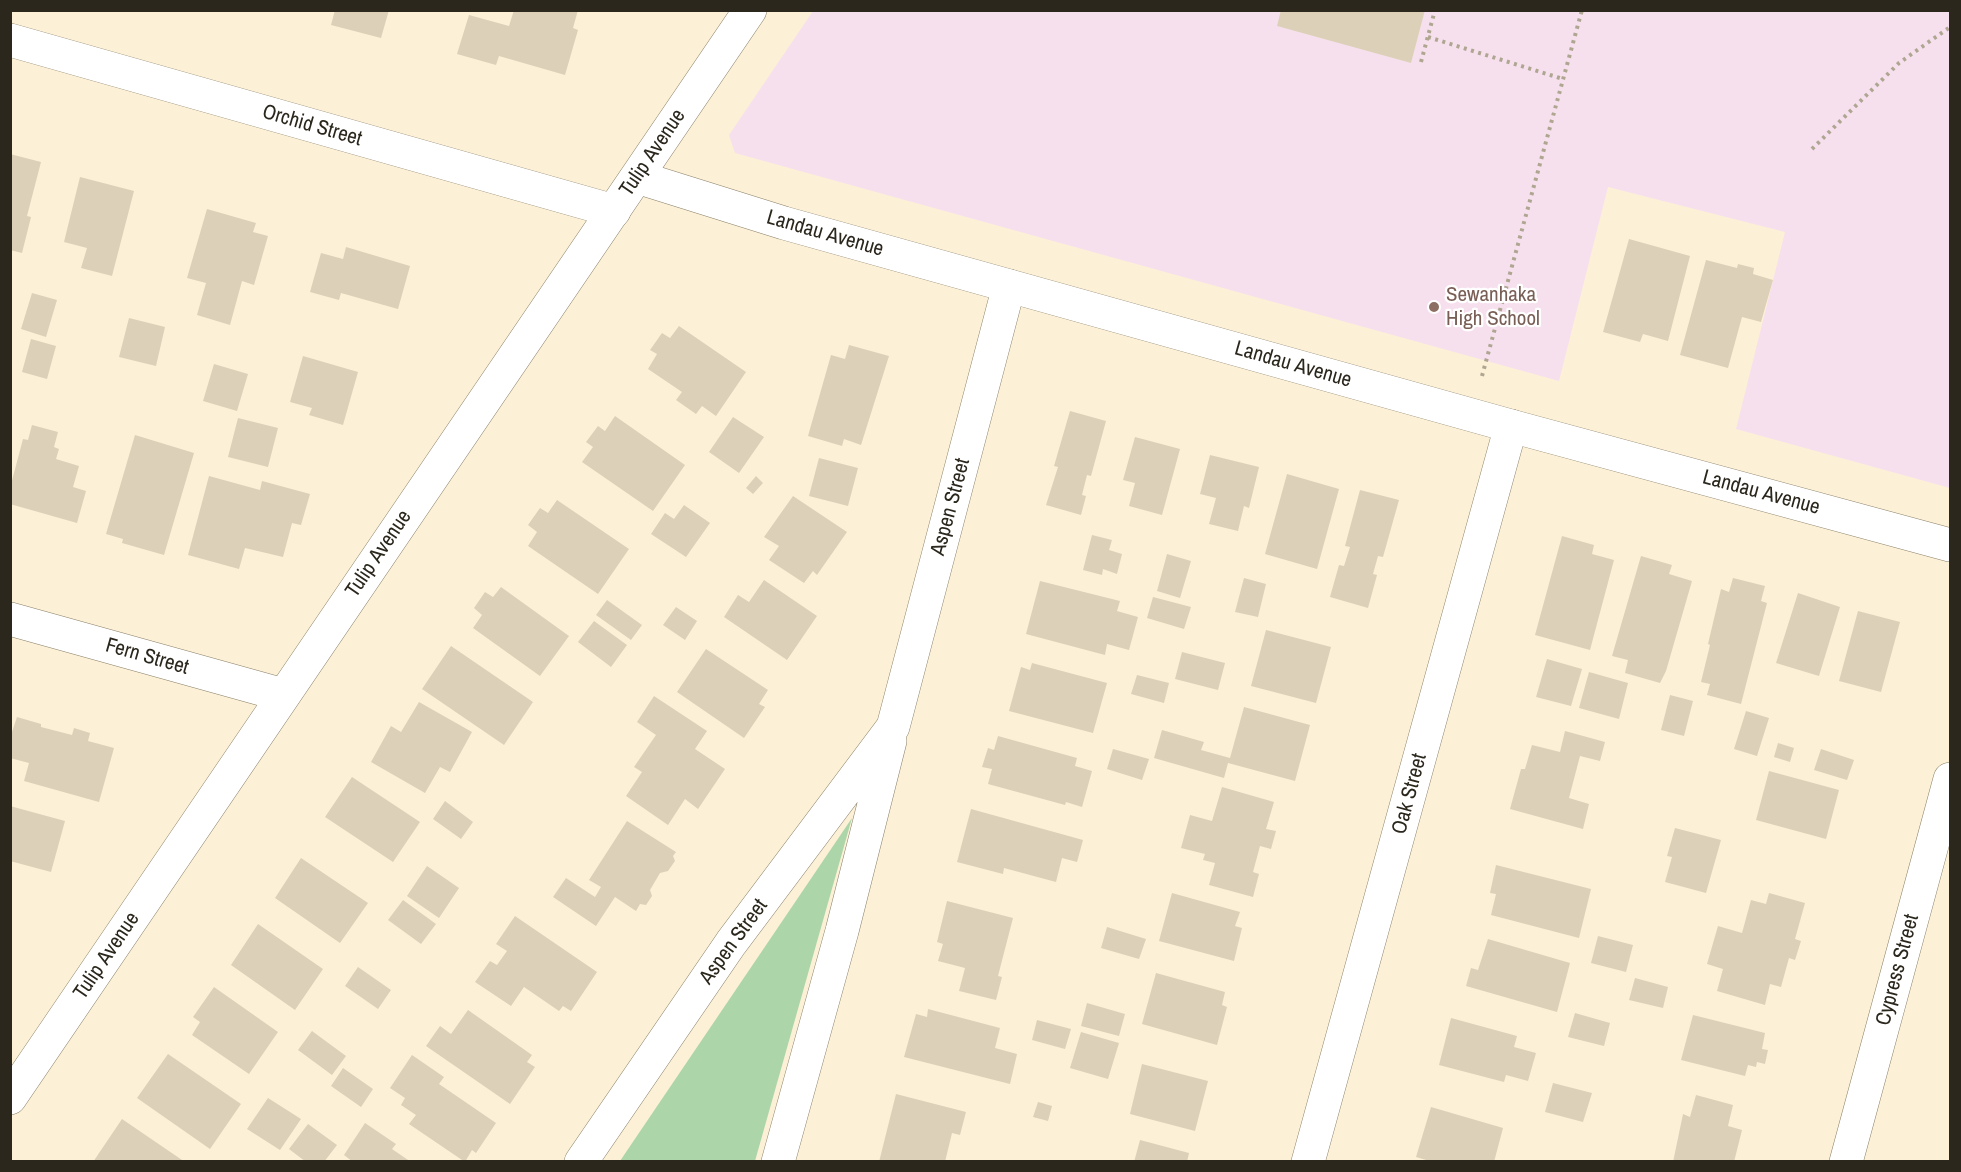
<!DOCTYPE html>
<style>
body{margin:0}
#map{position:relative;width:1961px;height:1172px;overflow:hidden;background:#fcf0d7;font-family:"Archivo Narrow",sans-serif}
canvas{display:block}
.frame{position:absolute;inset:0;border:12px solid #2b271d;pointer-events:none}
</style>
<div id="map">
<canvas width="1961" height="1172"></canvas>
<div class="frame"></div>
</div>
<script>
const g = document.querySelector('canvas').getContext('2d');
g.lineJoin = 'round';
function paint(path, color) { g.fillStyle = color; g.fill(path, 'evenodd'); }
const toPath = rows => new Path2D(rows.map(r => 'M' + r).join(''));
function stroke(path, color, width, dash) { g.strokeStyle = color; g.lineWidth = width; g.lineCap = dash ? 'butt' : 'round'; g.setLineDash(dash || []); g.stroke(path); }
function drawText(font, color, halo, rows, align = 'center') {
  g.font = font + ' "Archivo Narrow",sans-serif'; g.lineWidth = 4.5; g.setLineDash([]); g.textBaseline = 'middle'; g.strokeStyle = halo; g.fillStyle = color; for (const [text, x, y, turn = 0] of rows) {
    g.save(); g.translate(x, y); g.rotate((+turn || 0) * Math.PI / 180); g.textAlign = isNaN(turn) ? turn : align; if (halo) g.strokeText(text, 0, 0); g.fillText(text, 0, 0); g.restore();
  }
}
paint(toPath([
 [813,11,1950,11,1950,488,1736,429,1785,232,1608,187,1559,381,735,153,729,135]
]), '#f6e0ee');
paint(toPath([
 [852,818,755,1161,620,1161]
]), '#acd5a9');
paint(toPath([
 [335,10,389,10,381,38,331,25],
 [514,10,578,10,573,28,578,30,565,75,499,56,496,65,457,54,469,15,509,26],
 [1281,10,1425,10,1411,63,1277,26],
 [10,154,41,162,27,216,31,217,22,253,10,250],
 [80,177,134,191,112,276,81,268,87,248,64,242],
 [207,209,256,223,253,232,268,236,254,285,242,281,230,325,197,315,206,283,187,278],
 [1629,239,1690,256,1668,341,1643,334,1640,342,1603,332],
 [346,247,410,266,398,309,341,293,339,300,310,292,321,253,343,259],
 [1706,260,1737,268,1738,264,1754,268,1753,274,1773,280,1761,322,1742,317,1728,368,1680,355],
 [32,293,57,300,46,337,21,329],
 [129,318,165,327,156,366,119,357],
 [679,326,746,372,716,416,702,406,696,414,676,400,682,392,648,369,657,354,650,350,662,333,670,338],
 [31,339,56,346,47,379,22,372],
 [849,345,889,356,861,445,844,439,842,446,808,436,831,355,845,359],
 [303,356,358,372,343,425,309,415,312,408,290,402],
 [214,364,248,374,237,411,203,401],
 [1070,411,1106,421,1091,476,1087,475,1082,495,1086,496,1081,515,1046,505,1058,467,1054,466],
 [615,416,685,465,653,511,582,462,593,447,586,442,598,426,605,431],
 [733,417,764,437,739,473,709,452],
 [238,418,278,428,268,467,228,457],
 [32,425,58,432,54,447,59,449,56,459,79,466,73,487,86,491,77,523,10,504,10,488,23,439,28,440],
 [135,435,194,453,164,555,122,543,123,539,106,534],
 [1135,437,1180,449,1162,515,1129,506,1135,483,1123,480],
 [1210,455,1259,467,1249,508,1244,506,1238,531,1209,524,1216,498,1200,494],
 [819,458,858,468,848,506,809,496],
 [1287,474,1339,489,1317,569,1265,554],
 [209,476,260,490,262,481,310,494,301,525,292,523,283,557,245,548,239,569,188,555],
 [756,476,763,483,753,494,746,488],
 [1360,490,1399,500,1383,557,1378,556,1373,574,1377,575,1368,608,1330,597,1339,565,1344,566,1350,547,1345,546],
 [793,496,847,532,817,575,813,571,804,583,769,560,779,546,764,537],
 [557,500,629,549,598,594,528,546,537,532,528,525,540,508,548,513],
 [684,505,710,523,686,557,651,534,665,513,674,519],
 [1092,535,1112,540,1109,550,1122,554,1117,574,1103,569,1102,575,1083,570],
 [1562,536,1594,545,1592,554,1614,560,1590,650,1535,635],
 [1167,554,1191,561,1180,598,1157,591],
 [1641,556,1672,565,1669,574,1692,581,1666,671,1660,683,1625,673,1628,660,1612,656],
 [1244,578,1266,584,1258,617,1235,612],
 [1733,578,1765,586,1761,601,1767,603,1741,704,1707,695,1710,684,1701,682,1710,645,1708,644,1721,589,1729,592],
 [764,580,817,616,787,660,724,617,738,595,749,602],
 [1040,581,1120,601,1117,611,1138,617,1129,650,1107,644,1105,655,1026,634],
 [501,587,569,636,540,676,473,628,482,615,474,608,485,592,493,597],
 [1798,593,1840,607,1819,676,1776,663],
 [1153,597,1191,607,1184,629,1147,618],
 [607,600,642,625,631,640,596,615],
 [676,607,697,621,685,640,663,625],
 [1858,611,1900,622,1881,692,1839,681],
 [594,621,627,645,611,667,578,642],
 [1266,630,1331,647,1316,703,1251,686],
 [451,646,533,702,504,745,422,689],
 [706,649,768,690,759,704,765,707,744,738,677,692],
 [1182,652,1225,663,1218,690,1175,679],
 [1547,659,1582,669,1571,706,1536,697],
 [1032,663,1107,683,1093,733,1009,711,1021,667,1030,670],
 [1589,672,1628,683,1619,719,1579,708],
 [1137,675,1169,683,1164,703,1131,694],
 [1670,695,1693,701,1684,736,1661,730],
 [654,696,707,731,695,749,725,769,698,809,685,799,668,825,626,796,642,772,634,767,656,735,637,722],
 [419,702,472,732,450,772,440,767,425,793,371,762,391,726,401,732],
 [1244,707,1310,725,1295,781,1228,763,1224,778,1154,758,1162,730,1204,742,1201,750,1230,758],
 [1746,711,1769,718,1757,756,1734,749],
 [17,717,41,724,41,727,72,735,74,728,90,733,88,741,114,748,99,802,24,781,29,763,10,758,10,738],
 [1565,731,1605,742,1600,761,1580,756,1569,798,1589,804,1583,829,1510,809,1521,769,1525,769,1532,745,1560,752],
 [998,736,1077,758,1075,766,1092,771,1082,807,1066,802,1065,805,988,784,992,769,982,767,988,748,994,750],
 [1778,743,1794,748,1790,762,1774,757],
 [1113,749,1149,759,1142,780,1107,769],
 [1821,749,1854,760,1847,780,1814,770],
 [1769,771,1839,790,1826,839,1756,820],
 [352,777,420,822,393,862,325,817],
 [1222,787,1274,802,1266,829,1276,831,1271,849,1260,846,1253,872,1259,874,1253,897,1209,885,1215,863,1203,860,1205,854,1181,848,1190,815,1212,821],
 [445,801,473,822,461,839,433,819],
 [10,806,65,821,51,872,10,861],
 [971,809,1083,840,1077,862,1062,858,1056,882,1004,868,1003,874,957,862],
 [627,821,676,852,673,856,675,861,668,871,660,873,650,890,652,896,646,905,640,904,636,911,615,897,596,926,553,897,566,878,595,897,601,887,589,880],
 [1675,828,1721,840,1706,893,1665,882,1672,857,1667,856],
 [301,858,368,903,340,943,275,898],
 [1496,865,1591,889,1579,938,1491,915,1496,894,1490,893],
 [427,866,459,888,439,918,407,896],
 [1172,893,1240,912,1235,926,1242,928,1234,961,1159,941],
 [1769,893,1805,903,1795,939,1801,941,1795,960,1789,958,1781,987,1770,984,1765,1005,1717,991,1723,969,1707,964,1718,926,1742,933,1751,900,1766,904],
 [403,900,436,924,421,944,388,920],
 [947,901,1013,918,998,976,1002,977,996,1000,959,991,965,968,938,961,943,944,937,942],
 [515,916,597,972,571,1011,563,1006,559,1011,524,987,511,1006,475,982,490,961,497,965,507,951,496,944],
 [258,924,323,969,295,1010,231,965],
 [1107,927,1146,939,1139,959,1101,948],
 [1598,936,1633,945,1626,972,1591,963],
 [1488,939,1570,963,1557,1012,1466,986,1471,968,1478,970],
 [358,967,391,990,378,1009,345,986],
 [1156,973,1225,992,1222,1005,1227,1007,1217,1045,1142,1024],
 [1635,978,1668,987,1663,1008,1629,1000],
 [214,987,278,1032,249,1074,192,1035,200,1022,193,1017],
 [1087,1003,1125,1014,1119,1036,1081,1026],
 [928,1009,1000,1028,995,1048,1017,1054,1010,1084,904,1057,916,1014,927,1017],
 [468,1010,532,1055,527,1062,535,1067,510,1104,426,1046,440,1026,451,1034],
 [1575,1013,1610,1023,1604,1046,1568,1037],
 [1693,1015,1765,1033,1762,1049,1768,1050,1765,1064,1757,1062,1756,1067,1748,1065,1745,1076,1681,1060],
 [1451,1018,1517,1036,1514,1047,1536,1053,1528,1081,1506,1075,1504,1082,1439,1065],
 [1037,1020,1071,1029,1065,1049,1032,1040],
 [312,1031,346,1056,332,1075,298,1050],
 [1081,1032,1119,1043,1108,1079,1070,1068],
 [168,1054,241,1104,210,1149,137,1098],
 [412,1055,444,1077,439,1084,496,1123,476,1153,472,1150,465,1162,409,1124,416,1115,401,1105,405,1098,390,1088],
 [1142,1064,1208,1081,1195,1131,1130,1114],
 [343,1068,373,1089,361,1107,331,1086],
 [1553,1083,1592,1093,1583,1122,1545,1112],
 [896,1094,966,1112,960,1135,952,1133,945,1162,879,1162],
 [1696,1095,1733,1105,1728,1126,1742,1130,1734,1162,1673,1162,1683,1114,1690,1117],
 [268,1098,301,1119,280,1150,247,1129],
 [1038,1102,1052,1106,1048,1121,1033,1117],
 [1431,1107,1503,1128,1494,1162,1433,1162,1416,1157],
 [122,1119,185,1162,93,1162],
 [365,1123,396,1144,392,1149,411,1162,353,1162,344,1155],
 [308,1124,337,1145,324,1162,306,1162,289,1149],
 [1140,1140,1189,1153,1187,1162,1134,1162]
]), '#dcd1b8');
const street = toPath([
 [10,40,614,211],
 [10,619,283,695],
 [581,1162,731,943,893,727,1009,286],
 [778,1162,842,931,890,741],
 [1308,1162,1511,426],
 [1846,1162,1950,779]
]);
const secondary = toPath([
 [637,177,784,223,1511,426,1950,545],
 [10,1098,750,10]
]);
stroke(street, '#8a8068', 34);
stroke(secondary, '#8a8068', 34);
stroke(toPath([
 [1428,37,1563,79],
 [1421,62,1435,10],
 [1812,149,1899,63,1950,27],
 [1482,376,1582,10]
]), '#afa692', 4, [3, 4.5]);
stroke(street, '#fff', 33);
stroke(secondary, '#fff', 33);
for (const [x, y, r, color] of [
 [1434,307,6,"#8d6e63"]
]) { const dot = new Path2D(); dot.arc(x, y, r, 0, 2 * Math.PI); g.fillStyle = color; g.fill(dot); stroke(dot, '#fff', 2); }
drawText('21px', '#2b271d', '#fff', [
 ["Orchid Street",312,126,16],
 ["Tulip Avenue",653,153,-56],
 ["Landau Avenue",825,234,16],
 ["Landau Avenue",1293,365,16],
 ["Landau Avenue",1761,493,15],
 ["Aspen Street",951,507,-75],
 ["Tulip Avenue",379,554,-56],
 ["Fern Street",147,657,16],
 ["Oak Street",1410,794,-75],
 ["Aspen Street",734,942,-54],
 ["Tulip Avenue",107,956,-56],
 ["Cypress Street",1898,970,-75]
]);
drawText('21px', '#785e54', '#fff', [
 ["Sewanhaka",1446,295],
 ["High School",1446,319]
], 'left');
</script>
